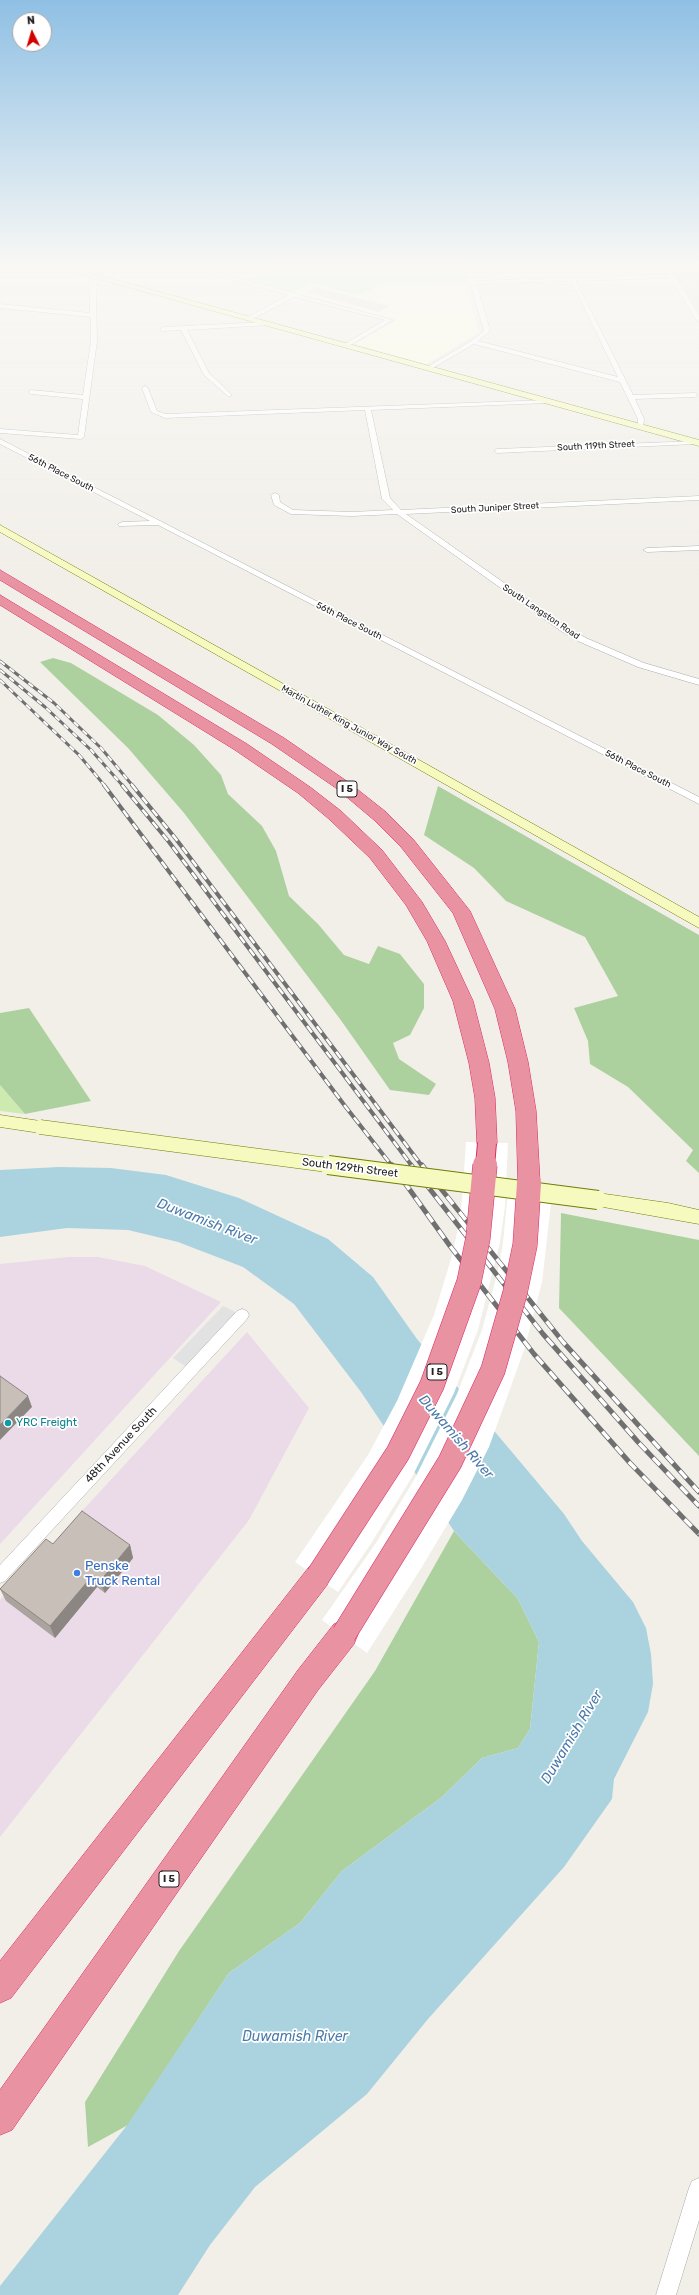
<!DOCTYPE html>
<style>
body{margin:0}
#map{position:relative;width:699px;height:2295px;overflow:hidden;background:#f2efe9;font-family:Rubik,sans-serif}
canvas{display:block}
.north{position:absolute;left:12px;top:12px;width:40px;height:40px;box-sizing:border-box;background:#fff;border:1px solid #a7a7a7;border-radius:50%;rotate:355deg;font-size:11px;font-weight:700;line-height:16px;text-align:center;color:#222}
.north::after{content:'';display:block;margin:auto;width:14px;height:18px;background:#d40000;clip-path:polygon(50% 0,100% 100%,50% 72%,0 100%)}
</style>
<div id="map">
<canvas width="699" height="2295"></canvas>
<div class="north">N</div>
</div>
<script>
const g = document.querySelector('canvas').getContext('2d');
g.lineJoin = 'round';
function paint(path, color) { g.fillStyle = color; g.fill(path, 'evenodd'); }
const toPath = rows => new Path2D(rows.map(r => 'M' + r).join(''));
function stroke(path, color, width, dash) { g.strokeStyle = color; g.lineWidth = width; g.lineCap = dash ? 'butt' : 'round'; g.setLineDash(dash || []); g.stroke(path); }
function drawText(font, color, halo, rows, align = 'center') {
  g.font = font + ' Rubik,sans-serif'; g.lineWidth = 3.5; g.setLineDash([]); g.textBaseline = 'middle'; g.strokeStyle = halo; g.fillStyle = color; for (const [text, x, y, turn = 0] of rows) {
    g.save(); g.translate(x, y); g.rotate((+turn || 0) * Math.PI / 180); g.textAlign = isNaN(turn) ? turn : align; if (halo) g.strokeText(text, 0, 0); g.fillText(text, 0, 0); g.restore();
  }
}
paint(toPath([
 [669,266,699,266,699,313]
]), '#e0dfdf');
paint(toPath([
 [68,1257,98,1257,145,1266,221,1302,0,1544,0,1264],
 [247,1332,309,1408,249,1520,0,1837,0,1600]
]), '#ebdbe8');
paint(toPath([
 [278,266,461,266,467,282,466,289,479,332,426,364,355,344,397,320,248,280]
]), '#ffffe5');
paint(toPath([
 [0,1085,25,1114,0,1111]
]), '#cdebb0');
paint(toPath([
 [53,658,71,663,158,715,194,745,221,775,228,794,262,826,276,851,289,896,318,924,344,955,369,964,378,946,400,954,424,984,424,1008,410,1035,393,1043,399,1059,436,1084,429,1095,390,1090,340,1019,184,813,128,748,40,662],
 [438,786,699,935,699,1173,686,1161,693,1150,628,1087,590,1064,588,1041,574,1008,618,996,585,937,506,901,474,868,424,835],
 [29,1008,91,1101,25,1114,0,1085,0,1013],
 [561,1213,699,1240,699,1456,559,1308],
 [454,1531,518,1599,539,1642,530,1729,518,1748,482,1758,442,1797,342,1871,300,1923,229,1973,128,2125,88,2147,85,2102,179,1951,375,1671]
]), '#add19e');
paint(toPath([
 [278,266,461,266,467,282,379,284,359,296,312,283,293,292,248,280]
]), '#c8facc');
paint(toPath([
 [316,287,389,306,379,312,306,292],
 [223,1306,242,1315,191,1370,173,1358]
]), '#e2e2e2');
paint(toPath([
 [59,1167,111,1168,166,1175,239,1198,328,1239,373,1277,417,1339,564,1514,582,1541,633,1602,646,1628,651,1654,653,1684,648,1712,614,1779,612,1799,564,1867,428,2019,367,2094,255,2187,210,2245,178,2295,0,2295,0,2286,128,2124,229,1973,300,1923,342,1871,442,1797,482,1758,518,1748,530,1729,539,1642,518,1599,454,1531,361,1392,294,1304,243,1267,178,1242,128,1230,67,1228,0,1237,0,1170]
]), '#aad3df');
paint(toPath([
 [466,1142,508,1143,505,1206,500,1242,478,1330,454,1393,412,1477,372,1542,338,1592,295,1562,368,1455,397,1401,434,1315,451,1259,457,1233,462,1200],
 [509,1181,553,1186,542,1282,524,1350,489,1447,462,1500,420,1570,367,1653,322,1620,376,1543,414,1480,457,1394,482,1330,498,1271,503,1243]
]), '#fff');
const street = toPath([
 [182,266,192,266,393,320,347,347,343,347,343,345,385,320,295,297,250,320,246,320,246,318,289,295,182,266],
 [464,266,470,266,471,269,466,270,464,266],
 [663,266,669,266,699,315,699,322,696,320,670,278,576,281,633,395,695,393,698,395,695,397,635,399,644,419,643,429,638,428,638,419,620,382,474,344,429,370,424,369,471,341,484,331,470,284,474,281,668,274,663,266],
 [571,281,618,377,478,341,490,331,477,284,571,281],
 [95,275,98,277,96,294,97,341,84,437,81,439,0,433,0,429,78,435,83,399,31,394,28,392,31,390,83,395,91,341,91,317,0,308,0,304,90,313,90,294,92,277,95,275],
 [267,322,269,325,187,330,209,373,231,394,232,395,229,397,204,375,181,330,163,331,160,329,163,327,267,322],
 [145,386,148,388,157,411,166,414,549,400,549,402,547,403,371,410,390,498,401,510,699,496,699,500,406,514,567,627,586,638,644,663,699,679,699,685,638,667,580,642,561,631,397,514,352,516,291,514,274,505,271,495,275,493,279,495,280,502,293,510,352,512,393,510,382,499,365,410,165,418,151,412,142,388,145,386],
 [0,439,699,797,699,804,158,525,119,526,118,524,122,522,150,521,0,444,0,439],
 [697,441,697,443,695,444,497,453,494,451,497,449,697,441],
 [699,546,699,550,647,552,643,550,647,548,699,546],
 [242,1309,247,1311,249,1315,247,1319,5,1581,0,1583,0,1565,237,1311,242,1309],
 [699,2178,699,2220,676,2295,656,2295,689,2188,692,2181,699,2178]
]);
const secondary = toPath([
 [52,266,65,266,699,440,699,446,52,266],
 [0,525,699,917,699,928,0,532,0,525],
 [0,1115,40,1121,46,1123,48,1127,46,1131,40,1133,0,1127,0,1115],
 [598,1193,668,1203,699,1210,699,1224,592,1205,590,1200,592,1195,598,1193]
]);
const highway = toPath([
 [0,570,284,738,348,782,386,812,413,839,470,911,515,1009,528,1062,536,1111,540,1183,537,1189,529,1191,521,1189,518,1183,516,1111,508,1062,495,1009,453,913,401,847,374,820,336,788,272,744,0,580,0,570],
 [0,595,247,744,310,787,341,811,382,850,422,902,445,941,473,1001,489,1063,495,1098,497,1143,494,1149,487,1151,480,1149,477,1143,475,1098,469,1063,453,1001,427,941,406,905,370,858,329,819,298,793,235,750,0,605,0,595],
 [318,1563,327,1567,331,1576,327,1585,11,1998,0,2003,0,1961,309,1567,318,1563],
 [344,1620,354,1624,358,1634,354,1644,318,1690,12,2130,0,2135,0,2090,298,1670,334,1624,344,1620]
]);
stroke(street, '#a9a9a9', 1);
stroke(secondary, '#707d05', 1);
stroke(highway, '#dc2a67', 1);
paint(street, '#fff');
paint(secondary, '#f7fabf');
paint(highway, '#e892a2');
const railFar2 = toPath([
 [0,661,54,703,101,748,133,786],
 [0,670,45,707,91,750,123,786],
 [0,680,79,755,105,786]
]);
const railFar1 = toPath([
 [104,785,345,1106,392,1166],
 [122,785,169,842,412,1166],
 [132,785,176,839,422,1166]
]);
const rail = toPath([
 [392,1165,450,1246,534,1354,630,1463,699,1534],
 [411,1165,543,1334,638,1442,699,1506],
 [422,1165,563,1342,699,1492]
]);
stroke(railFar2, '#707070', 3);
stroke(railFar1, '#707070', 4);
stroke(rail, '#707070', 5);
stroke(railFar2, '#fff', 2, [6]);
stroke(railFar1, '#fff', 2.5, [8]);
stroke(rail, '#fff', 3.5, [10]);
const secondaryBridgeFar1 = toPath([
 [40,1127,335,1166]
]);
const secondaryBridge = toPath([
 [328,1165,598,1200]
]);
const highwayBridgeFar1 = toPath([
 [485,1166,487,1143]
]);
const highwayBridge = toPath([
 [318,1576,398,1453,432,1385,469,1282,478,1238,485,1165],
 [344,1634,450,1462,493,1370,515,1293,525,1245,529,1183]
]);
stroke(secondaryBridgeFar1, '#707d05', 15, []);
stroke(secondaryBridge, '#707d05', 20, []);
stroke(highwayBridgeFar1, '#dc2a67', 20, []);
stroke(highwayBridge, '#dc2a67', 25, []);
stroke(secondaryBridgeFar1, '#f7fabf', 14);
stroke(secondaryBridge, '#f7fabf', 18);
stroke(highwayBridgeFar1, '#e892a2', 18);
stroke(highwayBridge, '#e892a2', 24);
paint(toPath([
 [53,1544,130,1545,133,1558,105,1593,97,1587,55,1638,6,1601,0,1589]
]), '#aba49e');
paint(toPath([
 [28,1396,32,1407,0,1440,0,1425],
 [130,1545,133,1558,105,1593,100,1581],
 [93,1575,97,1587,55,1638,50,1626]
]), '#8b8681');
const building = toPath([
 [0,1376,28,1396,0,1425,0,1376],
 [82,1511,130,1545,100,1581,93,1575,50,1626,0,1589,46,1539,53,1544,82,1511]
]);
paint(building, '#c7bfb8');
stroke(building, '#8b8681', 1);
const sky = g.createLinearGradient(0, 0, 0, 588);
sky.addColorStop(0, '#8fc0e4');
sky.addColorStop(0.45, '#f9f8f5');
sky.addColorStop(1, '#f9f8f500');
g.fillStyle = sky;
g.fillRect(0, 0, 699, 588);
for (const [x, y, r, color] of [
 [8,1423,4,"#0f9aa8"],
 [77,1573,4,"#3f7fe0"]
]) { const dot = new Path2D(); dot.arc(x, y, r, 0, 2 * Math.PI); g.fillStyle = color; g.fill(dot); stroke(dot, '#fff', 1.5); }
drawText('9px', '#222', '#fff', [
 ["South 119th Street",596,446,-3],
 ["56th Place South",61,473,27],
 ["South Juniper Street",495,508,-3],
 ["South Langston Road",541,612,34],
 ["56th Place South",349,621,27],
 ["Martin Luther King Junior Way South",349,725,29],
 ["56th Place South",638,769,27]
]);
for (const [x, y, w] of [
 [347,789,20],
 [437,1372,20],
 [169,1879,20]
]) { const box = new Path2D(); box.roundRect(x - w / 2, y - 8, w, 16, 3); g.fillStyle = '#fff'; g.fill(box); stroke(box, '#222', 1); }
drawText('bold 10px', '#222', null, [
 ["I 5",347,789],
 ["I 5",437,1372],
 ["I 5",169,1879]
]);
drawText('11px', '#222', '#fff', [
 ["South 129th Street",350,1168,7],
 ["48th Avenue South",121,1445,-47]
]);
drawText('11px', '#0d838f', '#fff', [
 ["YRC Freight",16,1423]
], 'left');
drawText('13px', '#366cbe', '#fff', [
 ["Penske",85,1566],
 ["Truck Rental",85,1581]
], 'left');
drawText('italic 14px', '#4a7aab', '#fff', [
 ["Duwamish River",207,1222,21],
 ["Duwamish River",456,1437,49],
 ["Duwamish River",572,1737,-59],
 ["Duwamish River",295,2037]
]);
</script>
